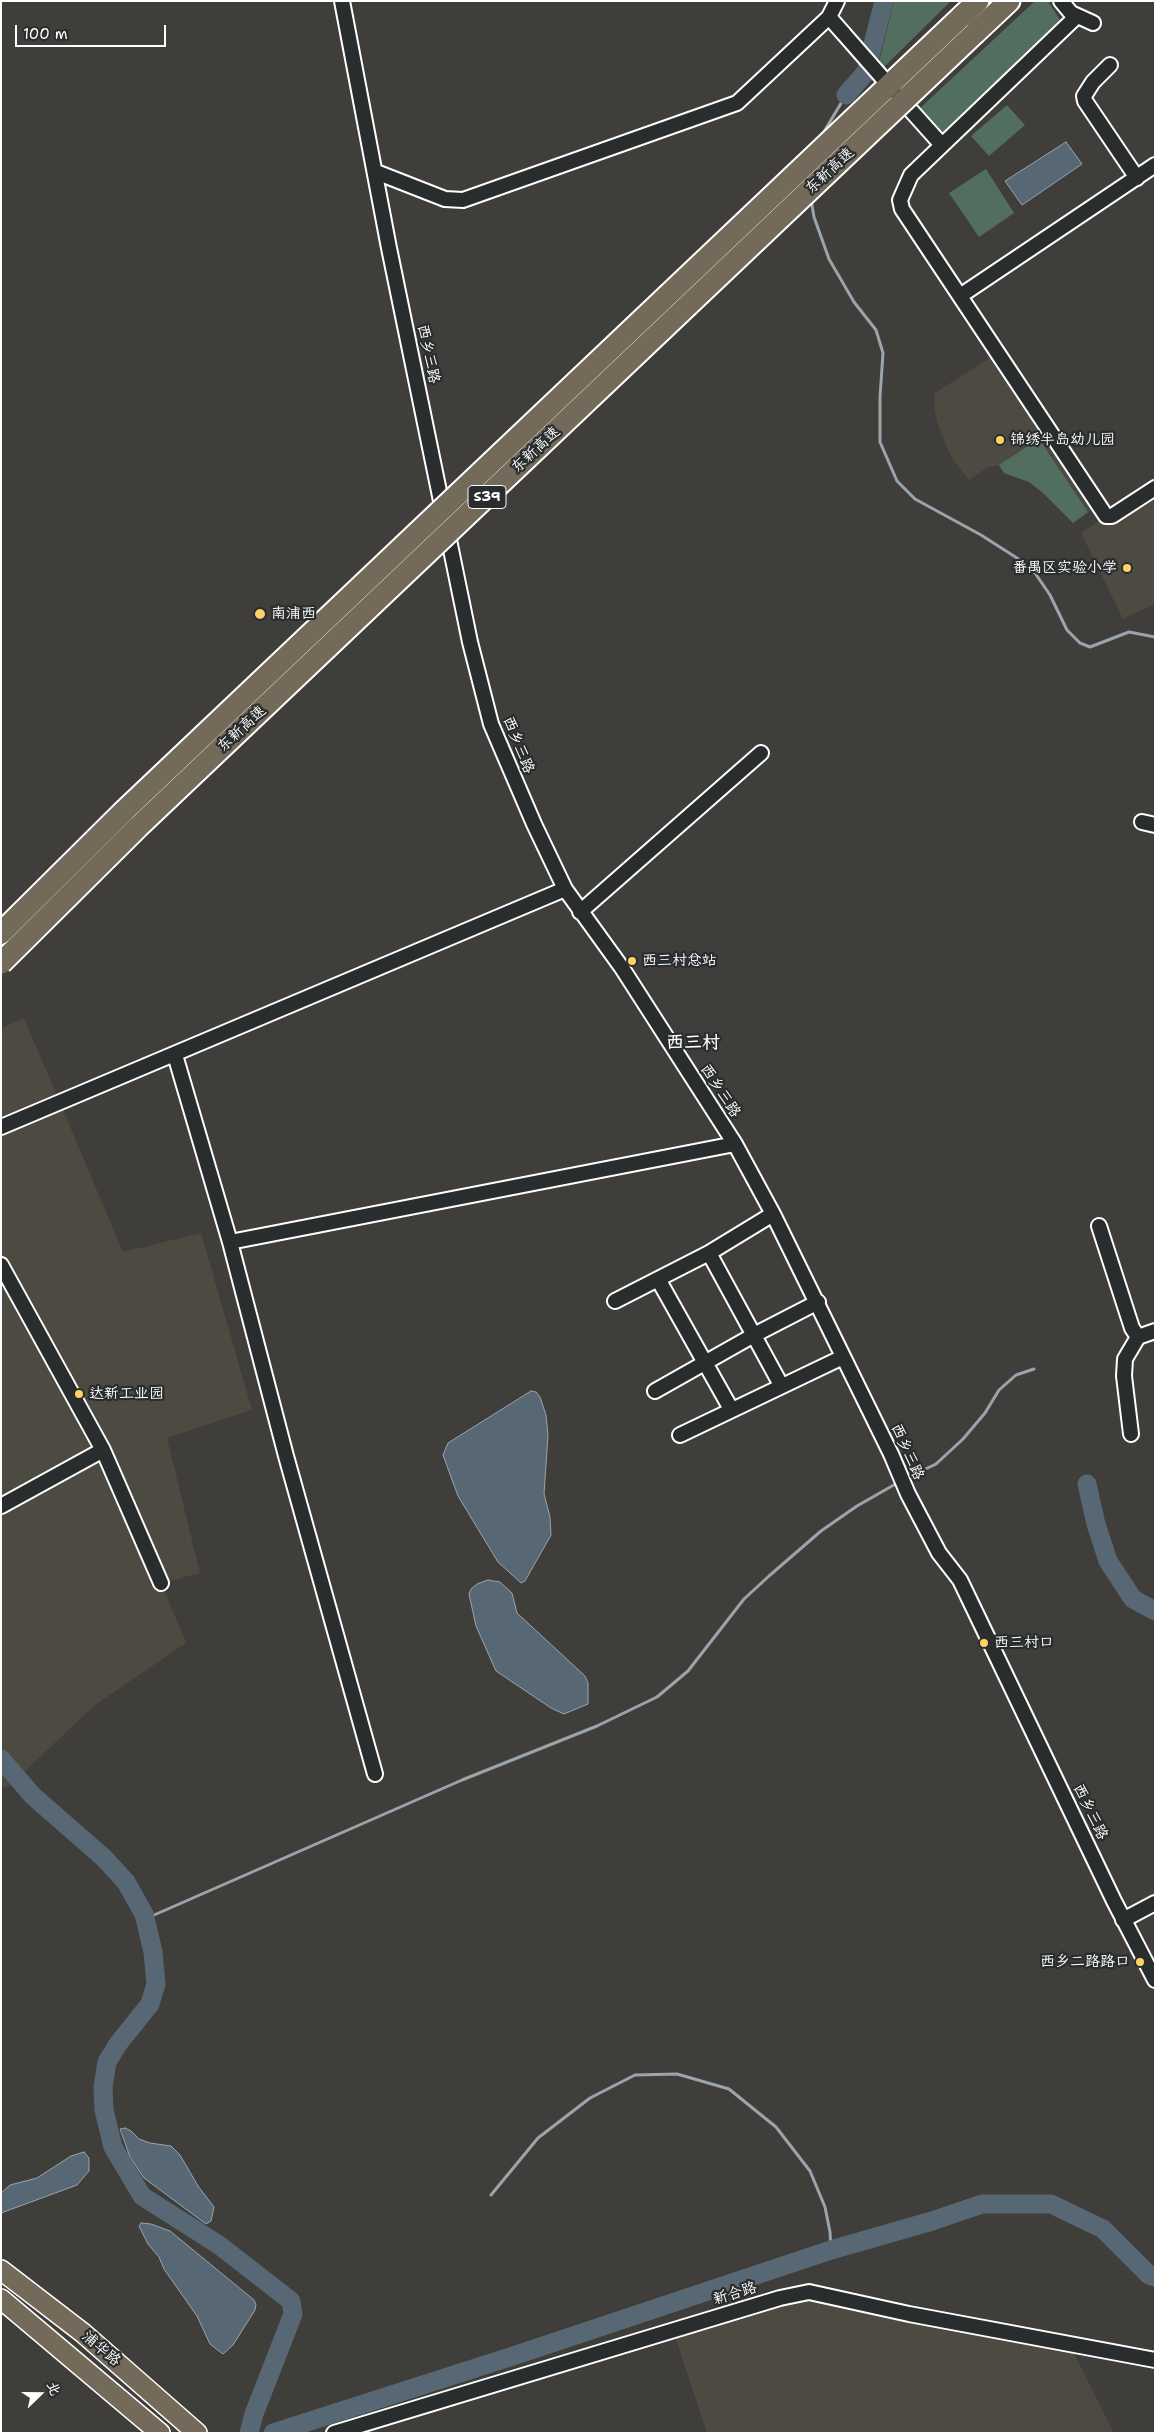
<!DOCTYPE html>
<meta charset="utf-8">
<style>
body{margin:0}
#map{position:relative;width:1156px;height:2434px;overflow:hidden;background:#3f3e3a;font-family:"Shantell Sans","LXGW WenKai TC",sans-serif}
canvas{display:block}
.frame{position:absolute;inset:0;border:2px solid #fff;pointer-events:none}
.north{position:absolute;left:15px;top:2369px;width:50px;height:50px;-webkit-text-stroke:4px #2a2d2e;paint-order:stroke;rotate:68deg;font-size:14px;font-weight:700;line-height:20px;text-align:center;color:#fff}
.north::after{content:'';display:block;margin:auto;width:18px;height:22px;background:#fff;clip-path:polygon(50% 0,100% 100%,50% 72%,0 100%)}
.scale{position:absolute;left:15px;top:25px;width:151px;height:22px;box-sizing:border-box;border:2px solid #fff;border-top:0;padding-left:6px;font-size:15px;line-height:18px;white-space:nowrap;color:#fff;-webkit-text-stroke:4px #2a2d2e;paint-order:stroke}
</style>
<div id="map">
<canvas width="1156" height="2434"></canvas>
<div class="frame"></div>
<div class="north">北</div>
<div class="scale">100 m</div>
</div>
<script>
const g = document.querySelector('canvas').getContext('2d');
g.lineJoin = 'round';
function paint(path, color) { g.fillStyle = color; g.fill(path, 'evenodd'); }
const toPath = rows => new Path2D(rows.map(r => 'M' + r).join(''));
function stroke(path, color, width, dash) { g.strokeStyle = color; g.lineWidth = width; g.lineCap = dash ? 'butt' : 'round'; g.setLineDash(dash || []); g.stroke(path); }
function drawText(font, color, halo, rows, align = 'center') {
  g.font = font + ' "Shantell Sans","LXGW WenKai TC",sans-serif'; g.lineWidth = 4.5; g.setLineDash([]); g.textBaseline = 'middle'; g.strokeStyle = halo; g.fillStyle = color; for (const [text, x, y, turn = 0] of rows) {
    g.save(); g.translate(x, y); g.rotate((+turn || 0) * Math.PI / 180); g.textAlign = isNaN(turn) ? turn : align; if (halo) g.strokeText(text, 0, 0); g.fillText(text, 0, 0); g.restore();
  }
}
paint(toPath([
 [998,353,1099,505,1073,523,1061,508,1029,482,1004,473,998,465,988,467,969,480,951,457,937,422,934,406,935,393],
 [1155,497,1155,604,1123,619,1081,533,1106,516,1120,519],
 [24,1018,123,1252,201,1233,252,1410,167,1438,200,1573,161,1583,186,1643,95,1705,8,1787,1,1788,1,1028],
 [809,2292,1070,2345,1114,2433,707,2433,673,2330]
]), '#4d4a42');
paint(toPath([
 [894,1,951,1,882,69,878,66],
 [1035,1,1048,1,1062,23,941,138,918,110],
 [1007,105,1025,125,989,156,971,136],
 [986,169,1014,213,979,237,949,193],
 [1039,439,1088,512,1073,523,1042,492,1029,482,1004,473,999,465]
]), '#526e5e');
const water = toPath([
 [1066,142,1082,164,1022,205,1005,181,1066,142],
 [531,1391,536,1392,540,1397,546,1415,548,1435,544,1494,550,1517,551,1535,525,1581,521,1583,498,1562,458,1496,443,1455,448,1443,531,1391],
 [488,1580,500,1582,512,1593,517,1613,585,1676,588,1683,588,1704,564,1714,551,1708,496,1671,476,1626,469,1594,471,1589,477,1584,488,1580],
 [125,2128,131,2131,139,2139,150,2143,171,2146,180,2155,198,2186,214,2207,211,2221,206,2224,144,2178,130,2157,120,2129,125,2128],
 [84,2152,89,2158,89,2171,77,2185,1,2213,1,2193,10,2185,37,2178,71,2156,84,2152],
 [141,2223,151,2224,170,2231,254,2300,256,2305,255,2310,233,2345,223,2354,210,2344,197,2316,164,2269,159,2257,148,2244,139,2226,141,2223]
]);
paint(water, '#586774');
stroke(water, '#9ba4ac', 1);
stroke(toPath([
 [822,135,846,95],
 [811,199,814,217,829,259,854,302,876,330,883,353,880,397,880,442,897,481,915,499,981,535,1017,558,1035,573,1050,595,1067,630,1080,643,1090,647,1129,632,1155,637],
 [907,1478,936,1464,963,1439,985,1413,999,1390,1016,1375,1034,1369],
 [145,1919,462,1780,597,1726,657,1697,688,1671,744,1599,769,1576,821,1531,857,1506,899,1482],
 [491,2195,538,2138,590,2098,635,2075,677,2074,729,2089,776,2127,810,2171,825,2207,830,2232,831,2250]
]), '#9ba4ac', 3);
stroke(toPath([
 [846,95,866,72,884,1],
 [1087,1484,1096,1524,1108,1561,1133,1599,1155,1611],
 [1,1759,33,1796,104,1858,126,1882,144,1914,153,1952,156,1984,150,2004,118,2044,107,2062,103,2087,104,2110,113,2147,142,2196,219,2245,291,2301,293,2314,254,2414,249,2433],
 [273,2433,513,2356,831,2250,932,2221,982,2204,1051,2204,1103,2229,1149,2275,1155,2277]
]), '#586774', 19);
const minor = toPath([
 [342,1,389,248,470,642,491,724,534,824,565,889,622,968,735,1144,773,1214,891,1454,908,1494,939,1553,960,1580,1114,1901,1155,1980],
 [1061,1,1071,13,1093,23],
 [829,17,844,34],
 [1076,17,911,175,900,200,902,209,1106,516,1112,516,1155,488],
 [1110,65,1093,82,1084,96,1085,101,1137,178],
 [898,96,941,144],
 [376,172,445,199,463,200,737,103,829,17,837,1],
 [960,296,1155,165],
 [1142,822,1155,825],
 [580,912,761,753],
 [175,1055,230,1242,286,1456,375,1774],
 [1,1127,565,889],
 [1099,1226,1132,1328,1138,1337,1155,1331],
 [230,1242,735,1144],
 [709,1253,781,1385],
 [1,1265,103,1450,161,1583],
 [658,1279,731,1409],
 [615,1301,709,1253,773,1214],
 [655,1391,754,1335,818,1302],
 [1131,1434,1124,1376,1125,1359,1138,1337],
 [680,1435,843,1357],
 [1,1506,103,1450],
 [1123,1920,1155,1903],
 [334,2433,780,2298,809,2292,909,2314,1155,2360]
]);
const major = toPath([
 [1,2270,83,2333,197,2433],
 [1,2299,160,2433]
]);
const highway = toPath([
 [960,18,978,1],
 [975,33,1009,1]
]);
stroke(minor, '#fff', 18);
stroke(major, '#fff', 22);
stroke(highway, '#fff', 25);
stroke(minor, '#2a2d2e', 14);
stroke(major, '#746a5a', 19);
stroke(highway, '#746a5a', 21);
const minorBridge = toPath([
 [844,34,894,91]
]);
const highwayBridge = toPath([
 [1,933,124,811,960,18],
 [1,963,139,826,975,33]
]);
stroke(minorBridge, '#fff', 18, []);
stroke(highwayBridge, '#fff', 25, []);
stroke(minorBridge, '#2a2d2e', 14);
stroke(highwayBridge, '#746a5a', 21);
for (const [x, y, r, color] of [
 [1000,440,5,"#ffd166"],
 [1127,568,5,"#ffd166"],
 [260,614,6,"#ffd166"],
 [632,961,5,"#ffd166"],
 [79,1394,5,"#ffd166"],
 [984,1643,5,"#ffd166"],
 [1140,1962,5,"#ffd166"]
]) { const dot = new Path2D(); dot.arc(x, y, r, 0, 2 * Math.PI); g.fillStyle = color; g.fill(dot); stroke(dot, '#2a2d2e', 2); }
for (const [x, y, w] of [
 [487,497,38]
]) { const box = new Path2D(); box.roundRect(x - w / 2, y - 11.5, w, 23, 4); g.fillStyle = '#2a2d2e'; g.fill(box); stroke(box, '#fff', 1); }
drawText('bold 14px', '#fff', null, [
 ["S39",487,497]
]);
drawText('15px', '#fff', '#2a2d2e', [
 ["东新高速",830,171,-43],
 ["西乡三路",428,354,78],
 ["东新高速",536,450,-43],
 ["东新高速",242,729,-43],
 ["西乡三路",518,745,68],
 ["西乡三路",720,1091,57],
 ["西乡三路",907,1452,66],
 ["西乡三路",1090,1812,64],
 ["新合路",735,2294,-17],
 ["浦华路",101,2349,40]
]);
drawText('15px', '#fff', '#2a2d2e', [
 ["锦绣半岛幼儿园",1010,440],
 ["番禺区实验小学",1117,568,"right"],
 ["南浦西",271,614],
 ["西三村总站",642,961],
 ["达新工业园",89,1394],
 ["西三村口",994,1643],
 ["西乡二路路口",1130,1962,"right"]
], 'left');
drawText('bold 18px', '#fff', '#2a2d2e', [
 ["西三村",693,1043]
]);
</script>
